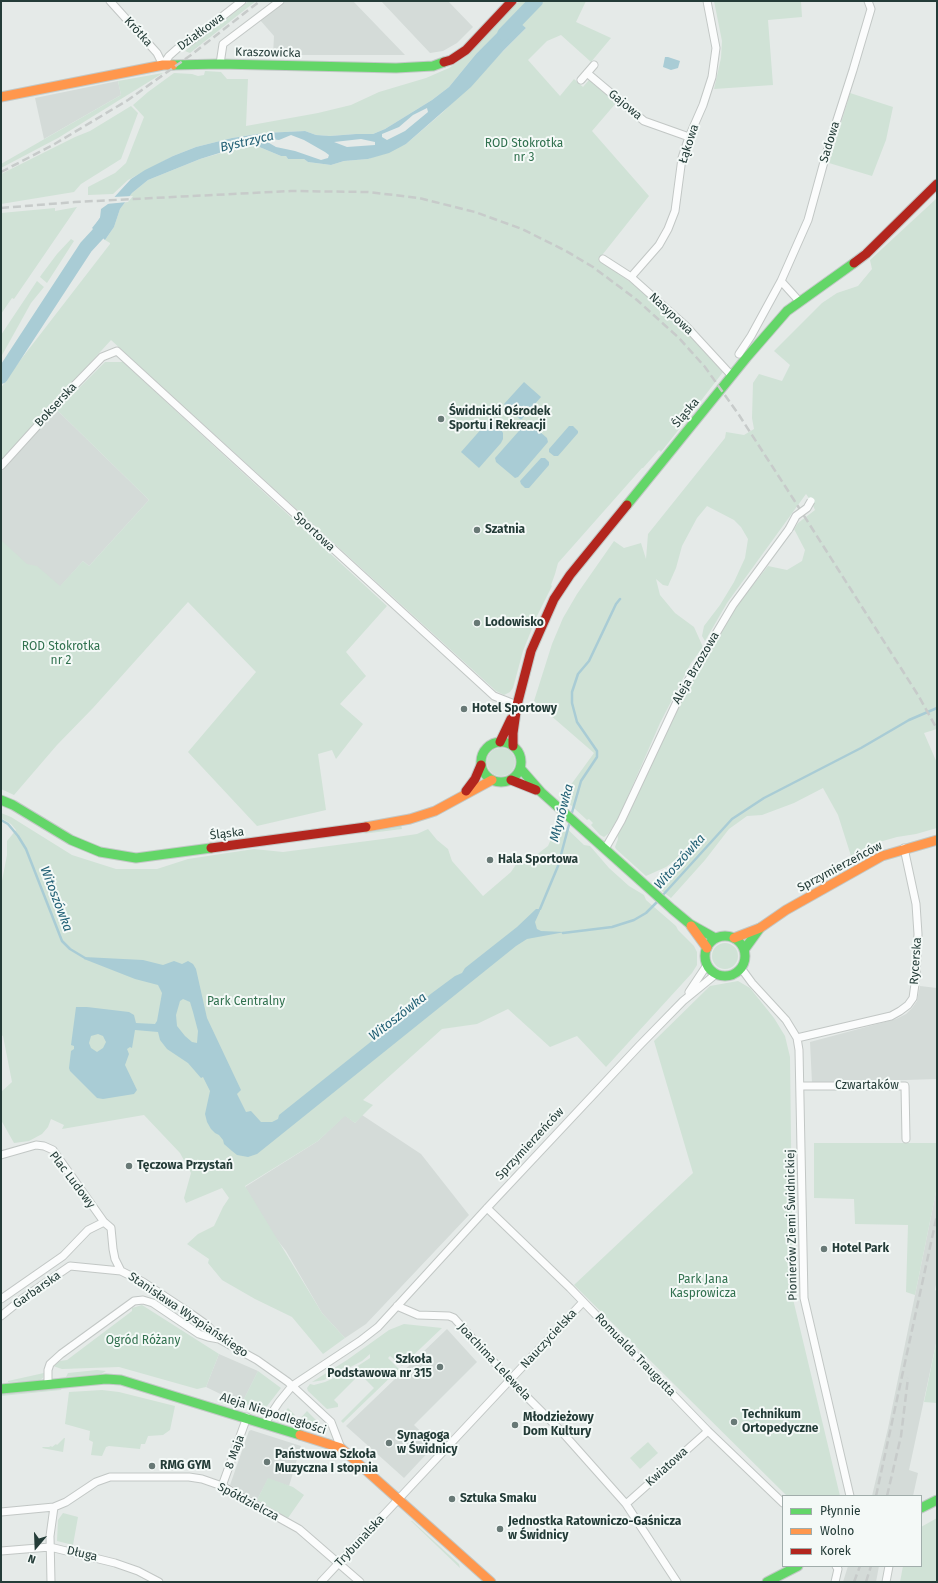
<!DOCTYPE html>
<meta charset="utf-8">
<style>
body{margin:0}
#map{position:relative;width:938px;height:1583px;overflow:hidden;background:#e5eae8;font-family:"Fira Sans",sans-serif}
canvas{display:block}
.frame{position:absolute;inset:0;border:2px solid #243c38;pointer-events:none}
.legend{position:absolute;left:782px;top:1495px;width:140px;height:72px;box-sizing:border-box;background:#f4f9f7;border:1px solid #a1adab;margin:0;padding:5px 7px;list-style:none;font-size:12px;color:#243c38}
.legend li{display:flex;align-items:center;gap:8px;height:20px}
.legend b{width:20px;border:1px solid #a1adab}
.north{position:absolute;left:16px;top:1527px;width:40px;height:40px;-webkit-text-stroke:3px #f4f9f7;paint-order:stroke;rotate:199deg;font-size:11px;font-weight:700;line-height:16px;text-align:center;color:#243c38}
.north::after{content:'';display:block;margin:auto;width:14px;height:18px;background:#243c38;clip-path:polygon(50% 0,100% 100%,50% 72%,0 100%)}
</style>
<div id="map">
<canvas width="938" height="1583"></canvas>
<div class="frame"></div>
<ul class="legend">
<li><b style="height:5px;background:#63d668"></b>Płynnie</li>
<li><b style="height:5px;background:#ff974d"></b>Wolno</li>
<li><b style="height:5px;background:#b3261e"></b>Korek</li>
</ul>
<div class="north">N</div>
</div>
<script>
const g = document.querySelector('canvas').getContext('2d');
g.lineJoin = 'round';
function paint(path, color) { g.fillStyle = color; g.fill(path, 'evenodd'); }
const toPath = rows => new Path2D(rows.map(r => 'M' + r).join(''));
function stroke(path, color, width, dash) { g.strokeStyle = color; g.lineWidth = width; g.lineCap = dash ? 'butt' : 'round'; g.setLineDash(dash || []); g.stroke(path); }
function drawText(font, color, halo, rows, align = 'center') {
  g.font = font + ' "Fira Sans",sans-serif'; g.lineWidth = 4; g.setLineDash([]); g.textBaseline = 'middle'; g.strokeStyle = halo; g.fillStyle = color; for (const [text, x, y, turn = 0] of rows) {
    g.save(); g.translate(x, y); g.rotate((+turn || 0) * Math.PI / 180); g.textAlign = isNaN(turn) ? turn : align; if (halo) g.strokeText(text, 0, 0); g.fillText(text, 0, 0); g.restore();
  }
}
paint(toPath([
 [285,1,353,1,405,55,273,55,274,36,260,20],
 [381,1,448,1,473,27,457,43,443,51,430,53],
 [118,81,121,95,44,139,35,98],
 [57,410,149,500,89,566,83,561,53,595,1,629,1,472],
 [920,986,937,988,937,1079,812,1083,810,1042,896,1019,906,1014,912,1008,917,1001],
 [345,1115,355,1123,362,1115,421,1154,469,1215,366,1324,345,1338,322,1313,286,1251,270,1231,245,1187,318,1141],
 [937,1187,937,1279,935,1290,937,1291,937,1339,909,1470,918,1473,913,1496,872,1496,888,1428],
 [447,1329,477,1362,414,1425,435,1445,404,1478,346,1426],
 [219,1354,258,1371,242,1403,239,1403,206,1387],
 [251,1430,301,1446,289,1486,268,1479,257,1500,230,1485,249,1431],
 [848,1566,879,1566,876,1582,843,1582]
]), '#d4dbd8');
paint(toPath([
 [249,1,256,1,190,53,185,51],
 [519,1,586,1,576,22,611,38,591,62,561,35,547,41,528,60,560,96,574,79,583,87,589,80,616,103,592,131,649,196,599,259,633,284,661,309,685,331,723,372,687,419,686,418,683,422,684,423,661,452,659,450,643,468,642,468,558,563,555,574,551,585,552,586,537,616,523,651,513,688,510,692,504,695,496,691,111,340,1,462,1,388,15,367,110,244,110,243,105,240,114,227,120,209,132,193,148,180,200,159,242,147,257,146,281,156,286,156,288,159,304,159,308,162,331,165,344,161,368,159,406,144,442,113,526,28,513,18,476,54,449,87,432,100,385,129,373,134,356,134,330,136,316,135,305,131,264,133,232,138,196,147,173,156,128,180,113,194,88,195,88,187,115,173,126,163,144,117,133,105,148,92,174,73,192,74,198,76,204,75,205,71,221,72,227,79,248,79,246,126,318,113,351,105,379,92,426,78,449,68,464,58],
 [714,1,801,1,802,17,768,20,773,85,714,89,721,58,722,41],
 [163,73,58,138,1,168,1,164,121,95,118,81],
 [850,93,893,107,886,140,872,176,829,163],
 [131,106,138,113,121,159,81,184,74,192,1,204,1,174,75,137,90,131],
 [937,198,937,729,924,733,937,763,937,828,916,834,897,837,872,844,851,856,838,815,823,788,794,803,762,815,747,816,729,829,705,860,671,898,658,888,683,861,678,858,666,867,646,876,616,849,615,847,618,839,617,833,685,692,735,608,768,566,787,570,802,561,805,550,794,529,798,523,815,510,811,501,806,494,727,603,705,641,702,636,704,626,720,605,734,582,745,558,748,539,741,527,734,520,707,506,697,518,682,546,676,568,668,586,663,585,656,579,660,595,675,613,694,627,703,647,691,663,660,723,618,819,608,834,604,837,600,835,591,825,593,823,589,819,587,820,562,797,594,753,534,701,552,644,563,618,577,594,614,541,624,548,641,543,646,559,648,534,725,438,726,432,744,435,754,429,752,418,753,383,759,374,782,381,790,365,774,351,822,303,837,293,858,286,872,269,870,260],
 [77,207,14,299,12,298,1,314,1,213,55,208,55,211],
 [71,239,74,241,47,283,40,277,42,274,57,254],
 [37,281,44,287,31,303,1,357,1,335],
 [105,362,123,362,387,606,346,652,366,676,340,704,363,724,336,759,332,750,318,754,326,810,257,826,188,752,256,672,188,602,93,708,57,745,14,795,1,789,1,540,27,564,37,566,60,586,83,561,89,566,149,500,57,410],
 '487 762a14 14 0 1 1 28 0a14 14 0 1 1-28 0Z',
 [1,813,11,817,72,855,116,869,157,869,188,859,254,849,283,852,383,839,417,834,428,829,437,840,448,849,452,861,483,896,511,872,521,857,527,862,548,846,559,821,584,845,590,846,609,868,629,886,644,895,646,900,676,926,678,930,694,946,697,952,697,965,692,973,606,1067,577,1036,550,1047,508,1009,477,1024,442,1029,363,1100,373,1105,355,1123,345,1116,318,1141,245,1186,322,1313,345,1338,323,1354,292,1317,255,1299,222,1280,208,1263,209,1259,187,1244,198,1234,214,1226,223,1207,229,1198,222,1188,186,1203,184,1198,191,1173,180,1153,144,1115,62,1129,64,1125,51,1119,48,1127,42,1134,29,1141,14,1143,1,1120,1,1092,12,1082,3,1036,1,1035,1,886,7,855,7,841,16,830,11,824,1,818],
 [401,825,402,829,362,834,391,827],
 '712 956a13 13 0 1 1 26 0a13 13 0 1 1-26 0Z',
 [738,981,750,988,774,1018,785,1036,790,1057,793,1299,840,1496,787,1496,574,1285,693,1173,654,1041,710,986],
 [937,1141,937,1187,915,1295,906,1292,908,1225,855,1224,854,1199,814,1198,814,1143,936,1143],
 [142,1305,219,1354,206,1387,197,1389,119,1367,62,1369,53,1366,60,1361,67,1360,132,1311,132,1308],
 [404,1324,442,1328,402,1366,390,1356,388,1358,399,1369,343,1423,341,1421,374,1388,360,1374,334,1400,338,1404,338,1407,327,1409,308,1391,307,1388,310,1384,314,1385,325,1382,350,1371,370,1358,370,1354,362,1361,339,1373,324,1380,312,1382,347,1360,389,1330],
 [937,1339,937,1403,924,1402],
 [97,1370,106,1371,101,1374,66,1377,68,1373],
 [258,1371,281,1388,264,1410,242,1403],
 [44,1373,43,1378,38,1381,8,1382,8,1381],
 [62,1387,61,1390,1,1396,1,1394],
 [102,1390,119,1392,175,1406,170,1430,163,1435,148,1436,145,1444,141,1444,140,1449,109,1446,106,1447,102,1456,91,1455,93,1442,89,1440,90,1431,65,1424,69,1392],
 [288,1408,295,1415,291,1419,284,1416,284,1413],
 [307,1411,320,1424,320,1428,298,1421],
 [64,1438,65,1438,63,1452,42,1448,43,1447,49,1447,51,1446,52,1447,56,1444,57,1445],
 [648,1442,658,1453,640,1469,630,1458],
 [268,1478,293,1487,304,1495,288,1518,257,1500],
 [63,1513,78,1517,73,1545,57,1541,58,1520],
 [937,1518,937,1582,900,1582,903,1566,921,1566,921,1527],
 [411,1521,412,1521,459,1564,460,1568]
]), '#d0e2d6');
paint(toPath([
 [513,17,526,28,503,51,471,87,406,144,389,153,368,159,344,161,331,165,308,162,304,159,288,159,286,156,281,156,257,146,229,150,200,159,148,180,132,193,120,209,114,227,105,240,92,228,100,218,101,209,108,204,131,179,145,170,173,156,196,147,232,138,264,133,305,131,316,135,330,136,356,134,373,134,385,129,432,100,449,87,476,54],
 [427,108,428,112,405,131,387,140,382,137,382,134,399,127,413,115],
 [291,135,304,140,325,152,329,155,328,158,321,160,295,151,276,147,264,140,271,139,279,140],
 [361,139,375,142,375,145,347,147,334,142],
 [665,57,668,57,680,61,678,68,671,70,663,67],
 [524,382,541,397,521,420,504,404],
 [526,423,531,424,547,438,548,442,518,477,515,478,496,462,495,458],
 [490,424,497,425,500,428,503,433,503,439,501,443,479,468,461,452,483,427],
 [569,426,573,426,578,431,578,433,558,456,554,456,549,452,549,449],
 [541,458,545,458,549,462,549,465,529,488,525,488,521,484,520,481],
 [536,909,540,909,540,911,535,922,537,929,541,931,565,932,527,939,516,946,272,1142,257,1154,248,1157,237,1155,232,1151,224,1144,223,1140,219,1135,215,1133,211,1129,207,1122,205,1114,210,1091,203,1077,201,1078,188,1063,167,1049,160,1040,158,1032,135,1030,132,1048,130,1047,127,1049,129,1054,125,1065,137,1090,134,1094,103,1099,97,1098,70,1071,69,1068,71,1051,74,1049,74,1046,71,1045,76,1007,87,1007,129,1012,134,1015,136,1023,155,1024,157,1021,162,993,158,985,135,979,84,959,84,957,143,960,163,965,174,961,182,964,188,961,193,964,196,969,207,1018,241,1090,237,1094,246,1112,251,1111,261,1122,272,1122,278,1119,279,1115,432,993,455,976,462,973,465,968,517,927],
 [183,999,190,1002,193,1012,198,1031,197,1043,192,1042,185,1036,177,1026,176,1015,180,1001],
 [98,1034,103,1036,106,1042,103,1048,97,1052,91,1048,89,1043,91,1036]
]), '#a9ccd5');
paint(toPath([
 [133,196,128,202,106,204,113,197]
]), '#e5eae8');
stroke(toPath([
 [571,816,581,781,597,757,597,751,577,722,572,703,572,692,578,674,589,661,616,604,620,599],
 [1,820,8,824,18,836,26,849,62,941,70,949,85,958],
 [662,896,732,819,764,798,861,748,909,720,937,708],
 [540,909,558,866,570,821],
 [563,933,612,927,634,920,646,913,659,900]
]), '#a9ccd5', 2.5);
stroke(toPath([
 [504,34,536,1],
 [1,377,86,247,98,234,108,218]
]), '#a9ccd5', 14);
const street = toPath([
 [110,1,157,53,163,65,169,56,178,48,191,41,242,1],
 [220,64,223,44,280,1],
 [587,73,644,121,689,137],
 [581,80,594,65],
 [603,259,631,277,650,294,685,325,732,376],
 [631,277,659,245,668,229,675,211,682,158,689,137,703,105,712,77,716,48,707,1],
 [799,301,781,281,808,220,827,151,853,70,871,9,868,1],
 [739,354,751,336,781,281],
 [1,466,69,391,102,357,117,351,494,696,517,705],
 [605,849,621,821,682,691,733,605,789,529],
 [741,968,752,983,786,1020,797,1038,799,1050,804,1298,850,1496],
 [689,992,707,965],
 [797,1038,891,1016,900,1011,908,1005,913,998,916,977,918,934,916,904,904,848],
 [801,1086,905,1086,906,1139],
 [1,1155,36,1145,44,1146,53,1150,104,1222,111,1228,113,1249,115,1259,121,1271,143,1282,190,1313,207,1325,219,1339,257,1360,288,1382,331,1422,341,1448],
 [487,1208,570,1288,708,1431,783,1503],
 [1,1299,63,1256,88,1230,104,1222],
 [397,1306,418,1315,449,1316,454,1318,511,1381,562,1432,626,1504,677,1582],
 [1,1316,22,1299,70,1266,121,1271],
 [48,1384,48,1370,50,1364,61,1354,134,1301,143,1300,153,1303,199,1334,208,1337,219,1339],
 [265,1423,279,1402,292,1386,360,1341,378,1327,487,1208,639,1046,683,1001,716,974],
 [222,1486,247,1417],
 [626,1504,708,1431],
 [1,1512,54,1507,66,1502,96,1482,110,1477,189,1477,202,1479,222,1486,299,1529,360,1582],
 [1,1551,50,1547,115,1563,138,1571,159,1582],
 [51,1582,50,1536,54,1507],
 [321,1582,583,1302],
 [835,1582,838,1569,836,1566],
 [886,1582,889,1566]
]);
const fast = toPath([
 [173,65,220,64,396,68,433,66,444,62],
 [627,505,747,357,787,311,854,263],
 '481 762a20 20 0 1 1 40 0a20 20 0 1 1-40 0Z',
 [520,768,541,792,672,909,690,924,715,938],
 [1,800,13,805,71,840,100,852,136,858,211,848],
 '705 956a20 20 0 1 1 40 0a20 20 0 1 1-40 0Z',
 [744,950,760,928],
 [1,1389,106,1379,121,1380,300,1435],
 [921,1508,937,1500],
 [767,1582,798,1566]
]);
const slow = toPath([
 [1,97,163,65,173,65],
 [366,827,410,819,435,811,492,780],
 [691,926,707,948],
 [734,938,760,928,786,910,882,856,937,840],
 [300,1435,341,1448,491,1582]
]);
const jam = toPath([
 [444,62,451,60,466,50,512,1],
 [854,263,866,254,937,184],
 [500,742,511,719],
 [513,746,513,733,517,705,531,651,554,599,570,575,627,505],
 [511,780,536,790],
 [466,791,475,779,481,765],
 [211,848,366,827]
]);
stroke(street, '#c2c7c5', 9);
stroke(fast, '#c2c8c6', 11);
stroke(slow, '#c2c8c6', 11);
stroke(jam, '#c2c8c6', 11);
stroke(street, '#fbfcfc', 7);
stroke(fast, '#63d668', 9);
stroke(slow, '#ff974d', 9);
stroke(jam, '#b3261e', 9);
stroke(toPath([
 [1,172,53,145,128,100,191,55,260,1],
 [1,208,75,202,291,191,368,192,419,198,475,212,522,229,566,251,593,267,637,300,679,338,705,367,739,415,794,500,918,695,937,729],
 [876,1496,937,1215],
 [887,1496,901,1436,908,1378],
 [854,1582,860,1566],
 [866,1582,871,1566]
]), '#c7cbca', 2.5, [8, 4]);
const streetBridge = toPath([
 [789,529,796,516,807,508,811,501]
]);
stroke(streetBridge, '#c2c7c5', 9, []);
stroke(streetBridge, '#fbfcfc', 7);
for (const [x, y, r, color] of [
 [441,419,4,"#687976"],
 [477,530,4,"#687976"],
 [477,623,4,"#687976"],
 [464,709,4,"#687976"],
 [490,860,4,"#687976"],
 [129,1166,4,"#687976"],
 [824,1249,4,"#687976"],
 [440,1367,4,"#687976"],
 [734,1422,4,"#687976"],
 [515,1425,4,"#687976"],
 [389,1443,4,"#687976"],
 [267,1462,4,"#687976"],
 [152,1466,4,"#687976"],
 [452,1499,4,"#687976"],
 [500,1529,4,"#687976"]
]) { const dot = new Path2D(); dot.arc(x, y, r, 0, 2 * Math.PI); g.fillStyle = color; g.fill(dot); stroke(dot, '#f4f9f7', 1.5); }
drawText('12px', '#243c38', '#f4f9f7', [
 ["Krótka",138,32,48],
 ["Działkowa",201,32,-36],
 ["Kraszowicka",268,53,1],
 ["Gajowa",625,105,40],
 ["Sadowa",830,142,-73],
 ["Łąkowa",689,144,-72],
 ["Nasypowa",671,314,43],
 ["Bokserska",56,405,-47],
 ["Śląska",686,413,-50],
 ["Sportowa",314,532,43],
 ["Aleja Brzozowa",696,668,-60],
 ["Śląska",227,834,-7],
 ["Sprzymierzeńców",840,867,-28],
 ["Rycerska",916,961,-86],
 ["Czwartaków",867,1086],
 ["Sprzymierzeńców",530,1144,-47],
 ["Plac Ludowy",72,1180,53],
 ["Pionierów Ziemi Świdnickiej",792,1225,-91],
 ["Garbarska",37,1290,-35],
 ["Stanisława Wyspiańskiego",188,1315,34],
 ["Nauczycielska",549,1339,-47],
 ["Romualda Traugutta",635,1355,46],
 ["Joachima Lelewela",494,1362,47],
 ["Aleja Niepodległości",273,1414,18],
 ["8 Maja",235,1452,-70],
 ["Kwiatowa",667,1467,-42],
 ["Spółdzielcza",248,1502,28],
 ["Trybunalska",360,1541,-47],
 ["Długa",82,1554,13]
]);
drawText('12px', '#31714f', '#f4f9f7', [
 ["ROD Stokrotka",524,144],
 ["nr 3",524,158],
 ["ROD Stokrotka",61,647],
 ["nr 2",61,661],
 ["Park Centralny",246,1002],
 ["Park Jana",703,1280],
 ["Kasprowicza",703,1294],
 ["Ogród Różany",143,1341]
]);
drawText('bold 12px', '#243c38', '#f4f9f7', [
 ["Świdnicki Ośrodek",449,412],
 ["Sportu i Rekreacji",449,426],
 ["Szatnia",485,530],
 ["Lodowisko",485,623],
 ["Hotel Sportowy",472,709],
 ["Hala Sportowa",498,860],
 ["Tęczowa Przystań",137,1166],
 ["Hotel Park",832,1249],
 ["Szkoła",432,1360,"right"],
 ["Podstawowa nr 315",432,1374,"right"],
 ["Technikum",742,1415],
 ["Ortopedyczne",742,1429],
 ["Młodzieżowy",523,1418],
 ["Dom Kultury",523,1432],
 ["Synagoga",397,1436],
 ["w Świdnicy",397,1450],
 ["Państwowa Szkoła",275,1455],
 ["Muzyczna I stopnia",275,1469],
 ["RMG GYM",160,1466],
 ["Sztuka Smaku",460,1499],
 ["Jednostka Ratowniczo-Gaśnicza",508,1522],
 ["w Świdnicy",508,1536]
], 'left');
drawText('italic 13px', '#226075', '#f4f9f7', [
 ["Bystrzyca",247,142,-13],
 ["Młynówka",562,813,-75],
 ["Witoszówka",680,862,-48],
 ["Witoszówka",56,899,69],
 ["Witoszówka",398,1017,-38]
]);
</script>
